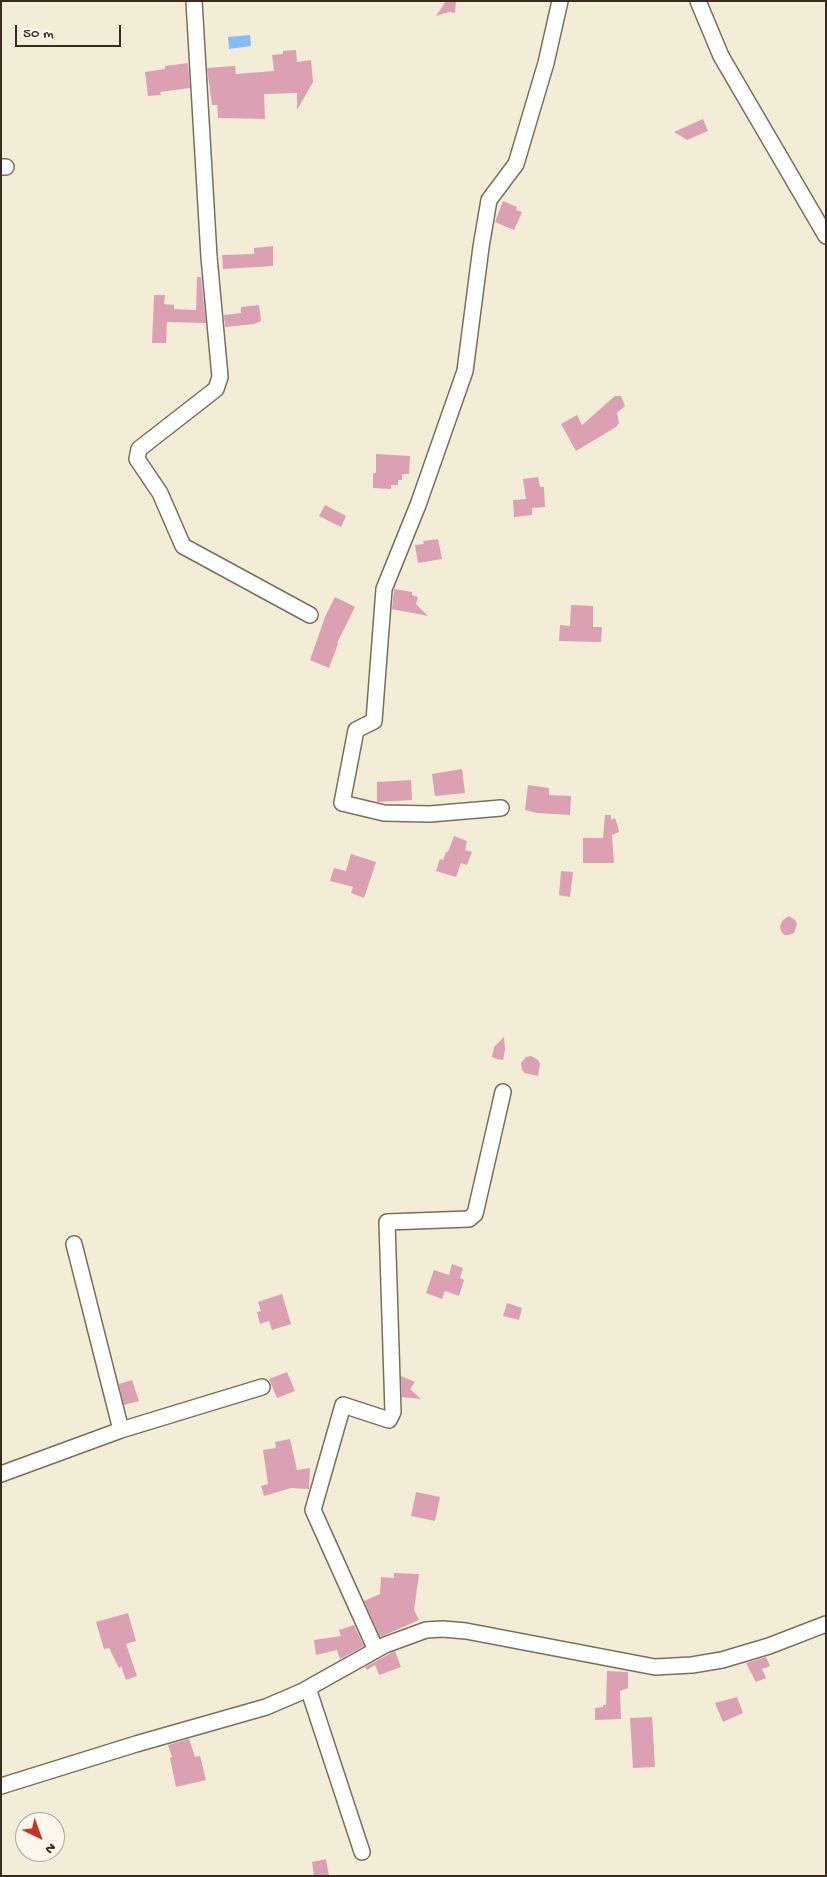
<!DOCTYPE html>
<style>
body{margin:0}
#map{position:relative;width:827px;height:1877px;overflow:hidden;background:#f3edd7;font-family:"Gochi Hand",sans-serif}
canvas{display:block}
.frame{position:absolute;inset:0;border:2px solid #3b2a1e;pointer-events:none}
.north{position:absolute;left:15px;top:1812px;width:50px;height:50px;box-sizing:border-box;background:#fbf7ec;border:1px solid #aea59a;border-radius:50%;rotate:138deg;font-size:14px;font-weight:700;line-height:20px;text-align:center;color:#3b2a1e}
.north::after{content:'';display:block;margin:auto;width:18px;height:22px;background:#c8321e;clip-path:polygon(50% 0,100% 100%,50% 72%,0 100%)}
.scale{position:absolute;left:15px;top:25px;width:106px;height:22px;box-sizing:border-box;border:2px solid #3b2a1e;border-top:0;padding-left:6px;font-size:15px;line-height:18px;white-space:nowrap;color:#3b2a1e;-webkit-text-stroke:4px #fbf7ec;paint-order:stroke}
</style>
<div id="map">
<canvas width="827" height="1877"></canvas>
<div class="frame"></div>
<div class="north">N</div>
<div class="scale">50 m</div>
</div>
<script>
const g = document.querySelector('canvas').getContext('2d');
g.lineJoin = 'round';
function paint(path, color) { g.fillStyle = color; g.fill(path, 'evenodd'); }
const toPath = rows => new Path2D(rows.map(r => 'M' + r).join(''));
function stroke(path, color, width, dash) { g.strokeStyle = color; g.lineWidth = width; g.lineCap = dash ? 'butt' : 'round'; g.setLineDash(dash || []); g.stroke(path); }
paint(toPath([
 [250,35,251,46,229,49,228,37]
]), '#86bcf5');
paint(toPath([
 [446,1,456,1,455,13,449,12,436,16],
 [296,50,297,62,311,60,313,82,297,110,297,93,264,94,265,119,218,118,217,105,212,105,207,68,235,66,236,74,274,71,272,55,283,54,283,51],
 [188,63,190,88,160,92,161,95,148,96,145,72,165,69,165,66],
 [703,119,708,131,687,140,674,132],
 [503,201,517,207,516,210,522,212,514,230,495,222],
 [273,246,273,266,223,269,222,255,254,254,254,248],
 [197,277,201,277,206,323,167,322,166,343,152,343,154,295,165,295,164,304,174,305,174,309,196,310],
 [259,305,261,321,254,324,225,327,224,315,241,313,241,307],
 [615,396,621,396,625,406,617,413,619,423,616,427,576,451,561,424,577,415,582,425],
 [376,454,410,456,409,474,402,474,402,480,398,480,398,485,391,485,391,489,373,488,373,473,376,473],
 [538,477,540,487,544,487,545,507,532,508,532,515,514,517,513,500,526,499,523,479],
 [325,505,346,516,341,527,319,516],
 [438,539,442,559,418,563,415,545,424,544,423,541],
 [394,589,412,592,412,595,418,597,416,604,428,616,392,609],
 [335,597,355,607,337,643,338,644,329,668,310,660,325,617],
 [571,605,593,606,593,627,602,627,601,642,559,641,560,625,570,626],
 [462,769,465,793,435,796,432,774],
 [411,780,412,800,377,802,377,782],
 [528,785,549,788,549,795,571,796,570,815,537,813,525,810],
 [605,815,611,815,611,820,615,818,618,827,619,832,612,835,614,863,583,863,583,838,603,838],
 [454,836,467,841,465,850,472,852,467,865,461,863,456,877,436,871,440,859,443,860,446,852,448,852],
 [351,854,376,862,364,898,351,893,353,887,330,881,334,868,346,871],
 [561,871,573,872,570,897,559,895],
 [789,916,795,920,797,924,794,933,789,935,784,935,781,931,780,926,783,920],
 [504,1037,505,1050,503,1060,497,1059,492,1057,494,1047],
 [531,1056,538,1060,540,1064,538,1076,525,1073,522,1070,521,1063,526,1057],
 [452,1264,463,1268,460,1278,464,1280,459,1296,445,1291,442,1299,426,1293,434,1270,449,1275],
 [282,1294,291,1324,272,1330,269,1321,260,1324,257,1312,261,1311,258,1302],
 [507,1303,522,1308,519,1320,503,1316],
 [287,1372,295,1391,277,1398,269,1379],
 [401,1376,415,1382,410,1389,421,1399,402,1397],
 [132,1380,139,1401,124,1405,119,1384],
 [290,1439,297,1470,310,1468,309,1489,291,1488,264,1496,261,1486,268,1484,263,1450,276,1448,275,1442],
 [416,1492,440,1497,435,1521,411,1516],
 [394,1573,419,1574,414,1610,419,1620,380,1637,364,1601,380,1594,381,1577,394,1578],
 [128,1613,136,1641,126,1644,137,1676,126,1680,121,1666,119,1668,109,1648,104,1649,96,1622],
 [354,1625,364,1646,340,1659,337,1650,316,1655,314,1640,341,1636,339,1630],
 [395,1651,401,1667,379,1675,375,1665,367,1670,365,1667],
 [766,1657,770,1666,762,1669,766,1678,756,1682,746,1663],
 [607,1671,628,1672,628,1688,620,1691,621,1719,595,1720,595,1708,603,1707,603,1705,606,1705],
 [737,1697,743,1713,723,1722,715,1703],
 [652,1717,655,1767,633,1768,630,1718],
 [189,1739,195,1757,200,1756,206,1780,176,1787,170,1758,172,1757,168,1745],
 [326,1859,329,1876,314,1876,312,1862]
]), '#dba0b2');
const minor = toPath([
 [194,1,209,257,220,377,216,389,139,449,137,459,160,493,183,546,310,615],
 [698,1,721,56,826,236],
 [1,167,6,167],
 [501,808,430,814,384,813,342,803,356,730,374,721,384,589,418,505,465,371,481,247,489,200,516,164,546,63,560,1],
 [74,1244,121,1430],
 [1,1474,121,1430,262,1387],
 [376,1650,313,1510,343,1405,389,1420,393,1412,387,1222,469,1219,475,1214,503,1092],
 [308,1688,362,1852],
 [1,1786,136,1744,266,1707,301,1692,385,1645,426,1630,443,1629,466,1631,655,1667,692,1665,722,1660,769,1646,826,1624]
]);
stroke(minor, '#7b6e5f', 18);
stroke(minor, '#fff', 15);
</script>
